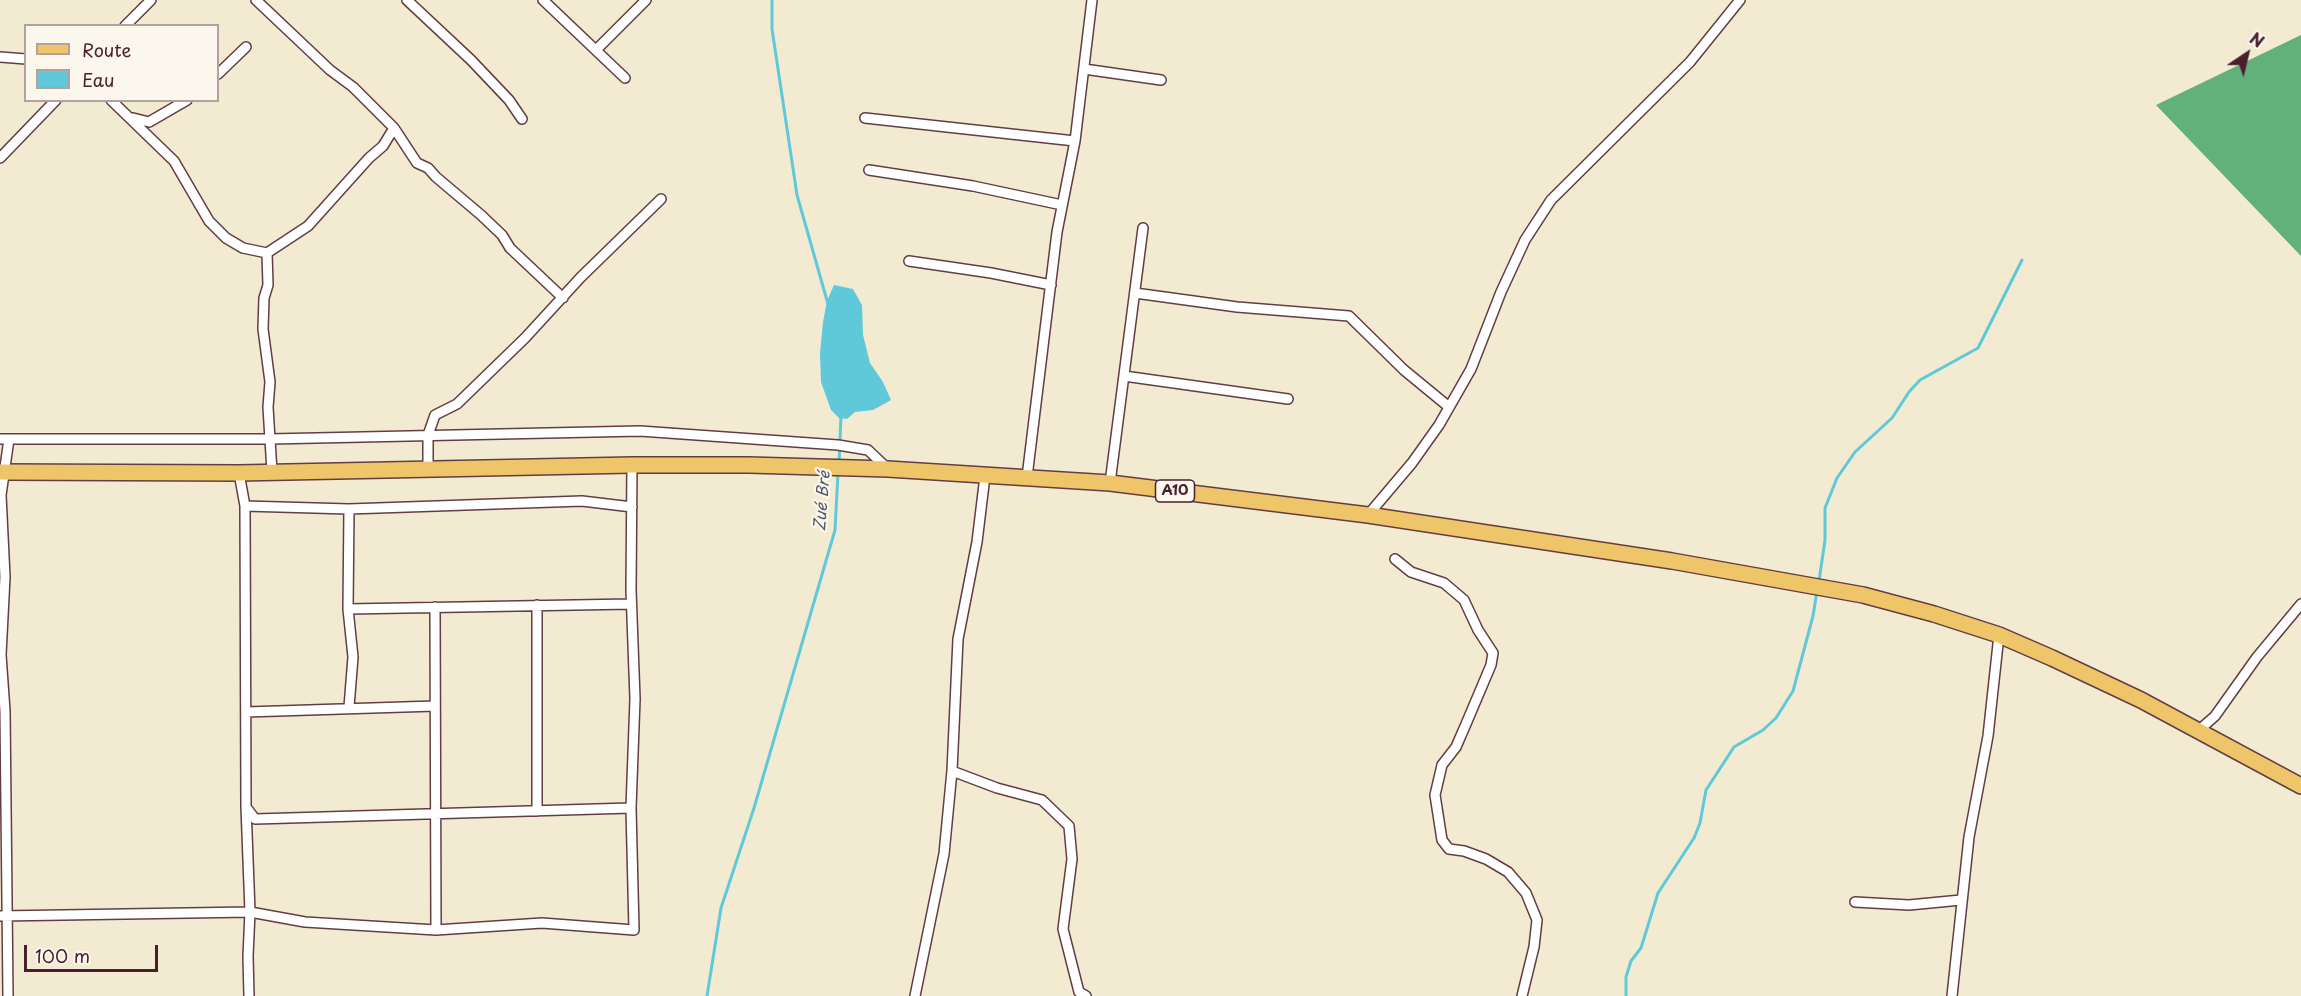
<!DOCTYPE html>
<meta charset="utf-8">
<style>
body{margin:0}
#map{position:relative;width:2301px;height:996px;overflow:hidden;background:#f3ead2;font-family:"Playpen Sans",sans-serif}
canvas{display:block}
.legend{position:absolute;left:24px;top:24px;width:195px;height:78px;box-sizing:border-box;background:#fbf7ec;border:2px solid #b4a19f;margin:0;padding:8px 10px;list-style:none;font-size:18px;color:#4a1f2b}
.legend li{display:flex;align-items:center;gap:12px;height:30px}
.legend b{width:30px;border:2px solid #b4a19f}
.north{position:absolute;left:2217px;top:24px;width:60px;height:60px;-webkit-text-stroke:4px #fbf7ec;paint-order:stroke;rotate:35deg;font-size:16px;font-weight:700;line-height:24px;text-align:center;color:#4a1f2b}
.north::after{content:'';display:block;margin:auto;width:21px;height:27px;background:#4a1f2b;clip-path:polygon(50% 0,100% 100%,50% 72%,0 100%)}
.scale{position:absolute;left:24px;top:945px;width:134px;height:27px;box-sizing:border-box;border:3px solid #4a1f2b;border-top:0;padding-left:8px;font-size:18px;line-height:21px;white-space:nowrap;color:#4a1f2b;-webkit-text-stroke:4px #fbf7ec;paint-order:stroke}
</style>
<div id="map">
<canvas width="2301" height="996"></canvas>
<ul class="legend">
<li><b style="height:8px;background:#eec569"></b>Route</li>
<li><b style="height:16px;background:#5fc9da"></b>Eau</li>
</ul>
<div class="north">N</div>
<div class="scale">100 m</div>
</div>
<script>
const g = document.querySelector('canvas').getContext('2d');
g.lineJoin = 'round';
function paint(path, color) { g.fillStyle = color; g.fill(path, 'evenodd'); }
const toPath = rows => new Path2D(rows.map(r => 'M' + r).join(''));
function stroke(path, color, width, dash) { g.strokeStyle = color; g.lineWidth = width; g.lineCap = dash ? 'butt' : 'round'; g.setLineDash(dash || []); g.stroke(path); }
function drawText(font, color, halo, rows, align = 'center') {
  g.font = font + ' "Playpen Sans",sans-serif'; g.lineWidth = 4.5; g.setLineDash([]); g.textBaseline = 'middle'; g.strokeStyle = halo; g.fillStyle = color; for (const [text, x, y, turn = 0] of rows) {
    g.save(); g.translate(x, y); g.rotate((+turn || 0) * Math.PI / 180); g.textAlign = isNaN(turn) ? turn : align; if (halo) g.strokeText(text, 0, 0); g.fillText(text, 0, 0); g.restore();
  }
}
paint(toPath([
 [2301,35,2301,256,2156,105]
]), '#62b07a');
paint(toPath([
 [834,285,853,289,862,305,863,335,870,363,883,382,891,400,873,410,855,412,847,419,839,418,831,410,821,382,820,353,823,322,827,301]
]), '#5fc9da');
stroke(toPath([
 [772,0,772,29,797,195,828,304],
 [839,464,841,416],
 [1819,581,1825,540,1825,508,1837,478,1855,452,1892,418,1909,392,1920,380,1978,348,2022,260],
 [707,996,721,908,754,808,835,530,838,473],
 [1626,996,1626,977,1631,961,1641,948,1658,893,1694,838,1700,823,1706,790,1734,747,1763,730,1776,718,1793,691,1813,616,1817,591]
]), '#5fc9da', 3);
const minor = toPath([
 [256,0,330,70,353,87,394,128,417,163,428,168,436,177,481,215,502,235,510,248,563,298],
 [407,0,471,60,509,100,522,119],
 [543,0,625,78],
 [125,26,151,0],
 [596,50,646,0],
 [0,57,26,59],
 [1084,69,1161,80],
 [218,74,246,47],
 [111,100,174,161,209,221,226,238,243,248,267,253],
 [133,118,149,122,187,100],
 [865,118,1075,141],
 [0,158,56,100],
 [869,170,973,186,1062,205],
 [909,261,991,273,1051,285],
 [1135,293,1237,307,1349,316,1404,370,1449,407],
 [1124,376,1288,399],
 [0,439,270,439,640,431,838,445,868,450,888,469],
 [428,468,428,435,435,415,457,404,525,338,581,277,661,199],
 [272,472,268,407,270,382,263,329,264,298,268,285,267,253,308,226,369,158,383,146,394,128],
 [239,473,245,506,246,807,250,912,305,922,436,930,542,923,634,930,631,808,255,819,246,807],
 [1027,477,1057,232,1075,141,1092,0],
 [1110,483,1143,228],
 [245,506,349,509,582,501,632,507],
 [1368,515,1412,463,1439,425,1471,369,1501,292,1525,240,1551,200,1690,62,1740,0],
 [1395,559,1411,572,1444,583,1464,600,1478,630,1493,653,1491,665,1466,724,1456,747,1442,765,1435,795,1442,840,1449,849,1464,851,1486,859,1508,872,1526,893,1537,920,1534,947,1522,996],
 [435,607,436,930],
 [348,609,631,604],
 [349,707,353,657,348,609,349,509],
 [246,712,435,706],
 [2198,731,2215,716,2257,657,2301,604],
 [952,771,997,788,1042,800,1069,826,1072,859,1063,929,1079,992,1086,996],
 [631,808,635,699,631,590,632,465],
 [537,811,537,605],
 [1855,902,1909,905,1961,900],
 [0,916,250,912,248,956,249,996],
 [8,996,5,711,1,655,5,577,1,495,9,439],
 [915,996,944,854,952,771,958,639,977,542,985,476],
 [1952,996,1969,837,1988,736,1999,635]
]);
const primary = toPath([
 [0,472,239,473,632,465,749,465,888,469,1110,483,1368,515,1672,561,1863,595,1934,614,1999,635,2052,658,2141,700,2301,786]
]);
stroke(minor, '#633d44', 12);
stroke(primary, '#633d44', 18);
stroke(minor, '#fff', 9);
stroke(primary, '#eec569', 15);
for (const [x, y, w] of [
 [1175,491,39]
]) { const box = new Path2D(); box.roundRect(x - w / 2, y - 11, w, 22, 4.5); g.fillStyle = '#fbf7ec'; g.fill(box); stroke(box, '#4a1f2b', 1.5); }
drawText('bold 14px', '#4a1f2b', null, [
 ["A10",1175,491]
]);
drawText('italic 16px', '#515a68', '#fbf7ec', [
 ["Zué Bré",823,501,-85]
]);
</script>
